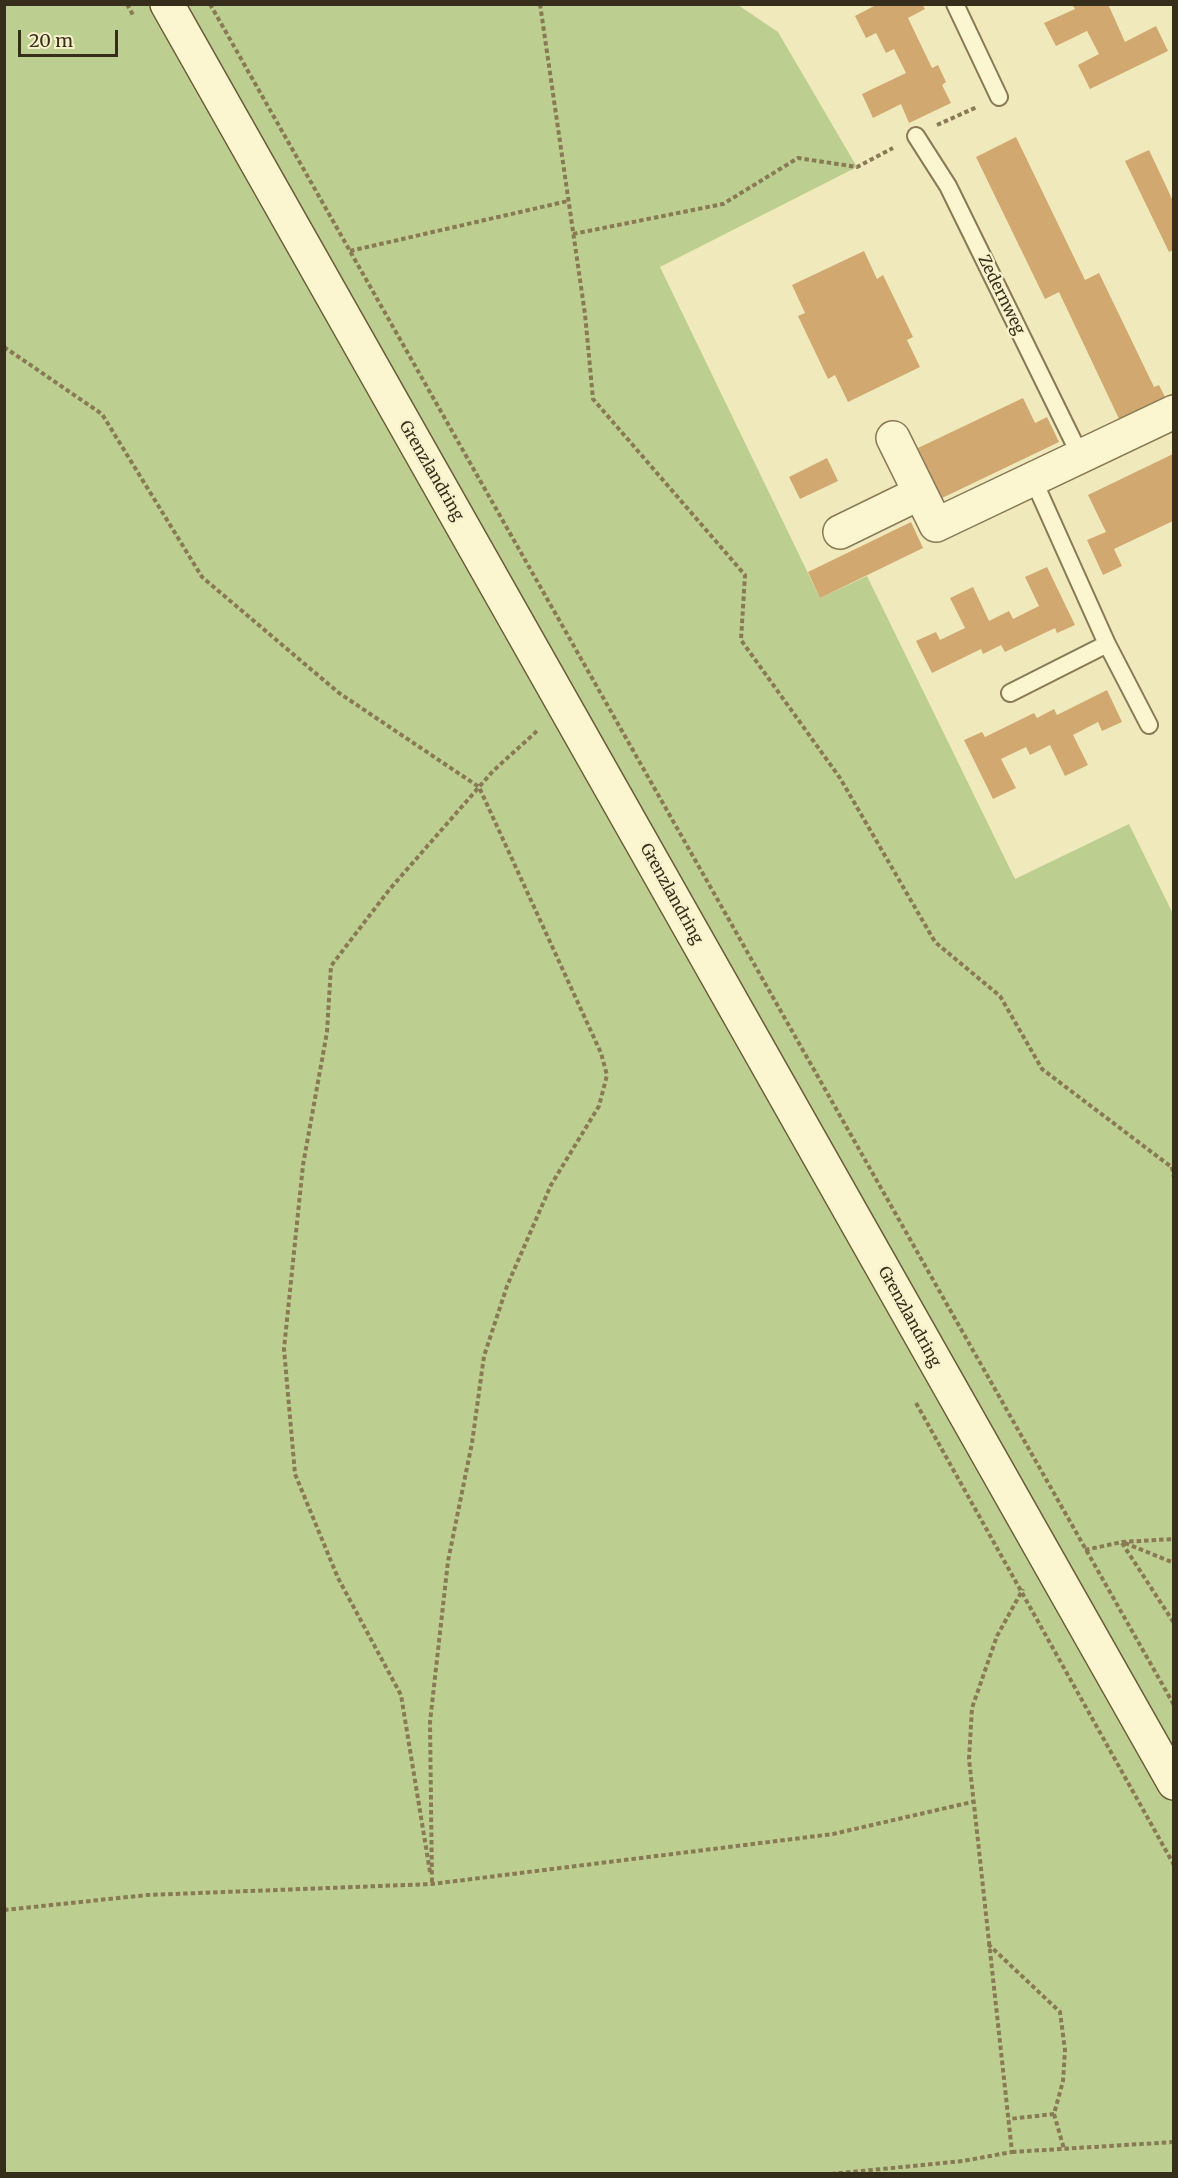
<!DOCTYPE html>
<style>
body{margin:0}
#map{position:relative;width:1178px;height:2178px;overflow:hidden;background:#f0e9bc;font-family:Merriweather,serif}
canvas{display:block}
.frame{position:absolute;inset:0;border:6px solid #372d1b;pointer-events:none}
.scale{position:absolute;left:18px;top:30px;width:100px;height:27px;box-sizing:border-box;border:3px solid #372d1b;border-top:0;padding-left:8px;font-size:18px;line-height:21px;white-space:nowrap;color:#372d1b;-webkit-text-stroke:4px #f7f2cc;paint-order:stroke}
</style>
<div id="map">
<canvas width="1178" height="2178"></canvas>
<div class="frame"></div>
<div class="scale">20 m</div>
</div>
<script>
const g = document.querySelector('canvas').getContext('2d');
g.lineJoin = 'round';
function paint(path, color) { g.fillStyle = color; g.fill(path, 'evenodd'); }
const toPath = rows => new Path2D(rows.map(r => 'M' + r).join(''));
function stroke(path, color, width, dash) { g.strokeStyle = color; g.lineWidth = width; g.lineCap = dash ? 'butt' : 'round'; g.setLineDash(dash || []); g.stroke(path); }
function drawText(font, color, halo, rows, align = 'center') {
  g.font = font + ' Merriweather,serif'; g.lineWidth = 4.5; g.setLineDash([]); g.textBaseline = 'middle'; g.strokeStyle = halo; g.fillStyle = color; for (const [text, x, y, turn = 0] of rows) {
    g.save(); g.translate(x, y); g.rotate((+turn || 0) * Math.PI / 180); g.textAlign = isNaN(turn) ? turn : align; if (halo) g.strokeText(text, 0, 0); g.fillText(text, 0, 0); g.restore();
  }
}
paint(toPath([
 [5,5,738,5,778,32,857,167,660,267,820,598,867,576,1015,879,1129,824,1173,914,1173,2173,5,2174]
]), '#bdcf90');
paint(toPath([
 [878,4,922,4,925,9,908,18,932,68,938,65,946,82,942,85,951,103,909,123,901,104,873,118,862,94,906,73,894,49,886,53,876,33,866,38,855,16],
 [1072,4,1108,4,1125,42,1156,26,1168,51,1090,89,1078,65,1099,54,1087,31,1056,46,1044,23,1075,9],
 [1016,137,1085,280,1099,273,1154,387,1159,385,1167,401,1121,423,1059,292,1045,299,976,157],
 [1149,150,1173,201,1173,250,1169,252,1125,161],
 [864,251,877,279,883,275,913,337,907,340,920,367,848,402,835,375,828,379,798,316,805,313,792,285],
 [1023,398,1035,423,1047,417,1059,442,942,498,918,448],
 [1173,454,1173,521,1114,549,1122,566,1103,575,1087,540,1106,532,1088,495],
 [827,458,838,481,800,499,789,477],
 [911,522,923,548,820,598,808,572],
 [1047,567,1075,625,1057,633,1055,628,1005,652,1001,645,983,654,981,649,932,673,916,641,936,632,940,640,965,628,950,598,973,587,989,621,1009,611,1013,619,1039,606,1025,577],
 [1107,690,1122,722,1102,731,1098,722,1073,735,1088,765,1065,776,1050,745,1030,755,1026,747,1001,759,1016,788,993,799,964,740,982,732,985,737,1034,713,1037,718,1054,709,1057,715]
]), '#d1a86f');
const service = toPath([
 [955,4,999,97],
 [916,136,948,186,1081,457],
 [1033,479,1107,644,1149,725],
 [1010,693,1107,644]
]);
const minor = toPath([
 [893,438,936,525,1174,412],
 [840,532,920,493]
]);
const secondary = toPath([
 [167,4,1174,1783]
]);
stroke(service, '#897955', 20);
stroke(minor, '#897955', 36);
stroke(secondary, '#6a5a38', 36);
stroke(toPath([
 [127,4,134,17],
 [210,4,1174,1705],
 [540,4,585,314,593,399,745,575,741,640,840,778,935,942,1000,996,1042,1069,1174,1169],
 [937,125,977,107],
 [573,234,723,204,798,158,857,167,893,148],
 [350,251,568,201],
 [4,347,102,414,202,577,339,693,479,787,601,1053,607,1075,599,1106,551,1185,507,1286,484,1356,472,1443,448,1561,430,1722,432,1884],
 [1172,1167,1174,1178],
 [916,1403,1174,1865],
 [1122,1543,1174,1623],
 [1125,1543,1174,1563],
 [1085,1550,1122,1542,1174,1539],
 [430,1872,401,1695,338,1578,295,1474,284,1349,303,1165,327,1032,331,966,389,890,493,771,537,731],
 [4,1910,147,1895,432,1884,833,1834,972,1802],
 [988,1944,1060,2012,1065,2050,1063,2081,1054,2114,1009,2119],
 [1054,2114,1064,2149],
 [1012,2152,1174,2142],
 [831,2174,963,2161,1012,2152,969,1759,972,1708,997,1636,1023,1589]
]), '#897955', 4, [4.5, 3]);
stroke(service, '#fbf5d0', 16);
stroke(minor, '#fbf5d0', 33);
stroke(secondary, '#fbf5d0', 33);
drawText('16px', '#372d1b', '#f7f2cc', [
 ["Zedernweg",1001,295,64],
 ["Grenzlandring",431,471,60],
 ["Grenzlandring",671,894,61],
 ["Grenzlandring",909,1317,61]
]);
</script>
